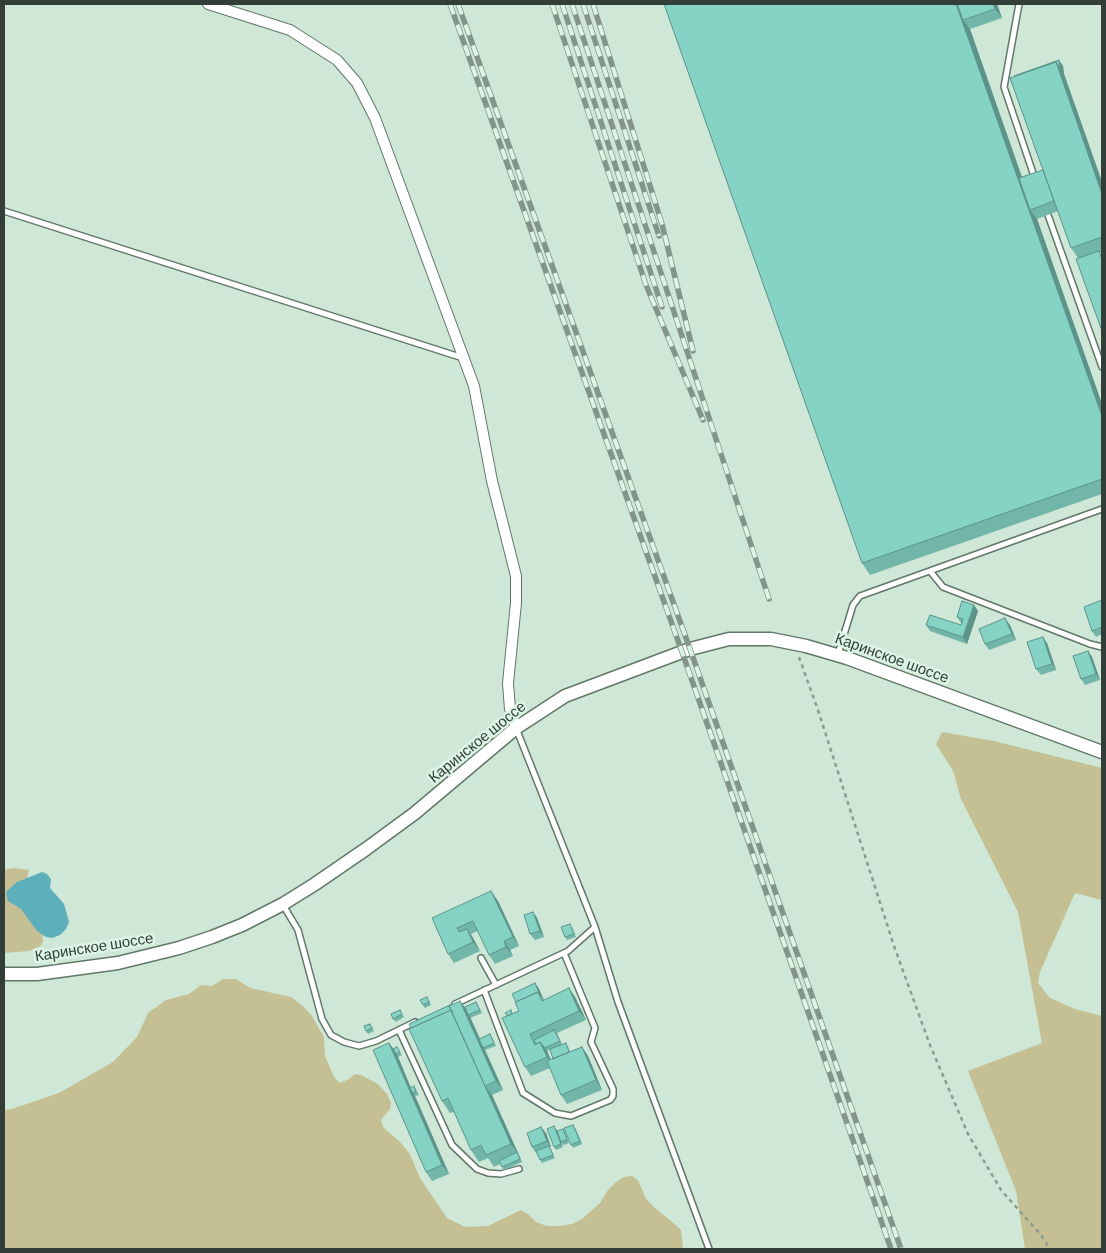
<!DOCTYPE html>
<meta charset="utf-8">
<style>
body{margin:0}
#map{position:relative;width:1106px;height:1253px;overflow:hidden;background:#cee7d6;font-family:Barlow,sans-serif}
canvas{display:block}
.frame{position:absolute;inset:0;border:5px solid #343e38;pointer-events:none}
</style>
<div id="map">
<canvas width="1106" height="1253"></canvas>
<div class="frame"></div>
</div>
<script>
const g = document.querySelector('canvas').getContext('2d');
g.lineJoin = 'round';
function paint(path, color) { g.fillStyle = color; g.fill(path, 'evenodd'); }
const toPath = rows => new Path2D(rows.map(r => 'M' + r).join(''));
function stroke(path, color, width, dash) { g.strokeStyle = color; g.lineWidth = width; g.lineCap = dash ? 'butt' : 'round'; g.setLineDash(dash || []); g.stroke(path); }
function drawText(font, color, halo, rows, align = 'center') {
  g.font = font + ' Barlow,sans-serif'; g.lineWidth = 5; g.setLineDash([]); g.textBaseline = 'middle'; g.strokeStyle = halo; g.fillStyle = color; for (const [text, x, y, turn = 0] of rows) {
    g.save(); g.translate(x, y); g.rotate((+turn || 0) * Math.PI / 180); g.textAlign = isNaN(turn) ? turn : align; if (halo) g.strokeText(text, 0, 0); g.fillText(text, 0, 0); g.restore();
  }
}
paint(toPath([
 [942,732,994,741,1102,768,1102,900,1075,893,1040,972,1038,983,1050,998,1075,1009,1102,1016,1102,1249,1025,1249,1016,1191,968,1071,1042,1043,1018,912,961,799,953,771,936,744],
 [13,868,29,870,27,880,42,929,43,941,41,946,29,951,4,953,4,870],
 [223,979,236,979,250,988,291,997,303,1006,312,1016,324,1037,325,1056,334,1077,340,1083,349,1079,355,1074,361,1075,378,1084,387,1094,391,1103,390,1109,381,1120,383,1127,401,1143,410,1154,420,1178,447,1218,465,1227,488,1226,521,1210,528,1214,536,1222,547,1226,559,1226,572,1224,582,1219,600,1203,608,1190,616,1182,624,1177,632,1176,638,1180,646,1199,656,1209,671,1221,681,1230,683,1249,4,1249,4,1110,12,1109,59,1093,113,1062,137,1037,148,1013,166,1000,189,994,201,985,212,986]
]), '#c4c094');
paint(toPath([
 [42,872,47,874,51,879,50,888,64,904,69,922,66,929,60,935,52,938,46,937,37,931,21,909,8,901,6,894,7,891,17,882]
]), '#5dafbb');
const service = toPath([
 [1019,4,1004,87,1035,179],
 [4,211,463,358],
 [1048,215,1102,367],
 [930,571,943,587,1090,644,1102,647],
 [838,654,853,605,860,596,1102,509],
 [516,728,595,927,618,1002,709,1249],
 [283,905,298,930,322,1019,331,1035,344,1042,359,1046,376,1041,415,1022],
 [481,958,496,985],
 [484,990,523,1093,555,1113,571,1116,610,1100,613,1096,613,1089,591,1042,595,1028,564,953],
 [455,1004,568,951,595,927],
 [399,1030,452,1145,477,1169,488,1173,501,1174,519,1169]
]);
const minor = toPath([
 [208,4,290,30,337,60,357,83,375,118,474,386,492,481,516,576,516,603,508,683,510,709,516,728]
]);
const tertiary = toPath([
 [4,974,37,974,118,963,179,948,212,937,242,925,283,904,315,884,366,849,415,813,516,728,565,696,690,649,729,639,771,639,806,646,847,658,1102,752]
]);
stroke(service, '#617768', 8);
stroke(minor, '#617768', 12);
stroke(tertiary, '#617768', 15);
stroke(toPath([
 [799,657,818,710,894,946,930,1045,968,1134,1001,1190,1041,1235,1050,1249]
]), '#8a9c90', 2.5, [4, 4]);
stroke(service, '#fff', 5);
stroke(minor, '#fff', 10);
stroke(tertiary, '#fff', 12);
const rail = toPath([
 [450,4,682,652,891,1249],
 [458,4,690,649,901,1249],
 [552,4,646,285,703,420],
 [562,4,662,307],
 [572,4,769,599],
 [583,4,659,236],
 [593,4,662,224,693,351]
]);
stroke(rail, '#839589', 5.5);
stroke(rail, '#dbf4e3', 4, [11]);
paint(toPath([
 [664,4,997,4,1002,18,970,29,1022,177,1043,170,1010,78,1063,66,1064,74,1102,182,1102,252,1078,258,1071,248,1058,211,1037,219,1102,404,1102,494,870,575,862,563],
 [1102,600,1102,634,1096,637,1092,631],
 [974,605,978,611,967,644,930,631,926,625,961,625,961,623,957,617],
 [1010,625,1016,640,989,650,985,644],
 [1047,643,1056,670,1041,675,1036,669],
 [1088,651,1092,657,1100,680,1085,685,1081,679],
 [498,901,519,946,510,950,513,956,495,964,489,955,478,931,471,934,473,938,480,951,454,963,448,954,432,918],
 [533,912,537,918,544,937,535,940,530,934],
 [572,927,576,937,567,940,565,937],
 [535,983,539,989,544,1000,569,988,575,997,586,1020,557,1033,562,1044,568,1046,570,1052,582,1047,588,1056,602,1090,567,1104,561,1095,550,1068,531,1076,525,1067,513,1013,519,1011],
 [550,1050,553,1059,551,1060,547,1051],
 [429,1000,431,1005,425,1008,423,1005],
 [476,1002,482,1013,470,1018,480,1039,492,1037,496,1046,485,1050,503,1090,492,1095,522,1162,504,1170,500,1164,494,1167,488,1158,479,1162,471,1150,454,1112,450,1113,442,1101,450,1006,465,1007],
 [400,1010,404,1017,396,1022,393,1019],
 [372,1027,374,1031,368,1034,366,1031],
 [389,1043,393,1049,397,1047,402,1055,398,1057,411,1088,414,1086,416,1089,419,1095,415,1096,449,1174,432,1181,426,1172],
 [575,1128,582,1144,573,1148,571,1145],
 [556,1129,563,1147,556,1150,554,1147],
 [563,1129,565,1132,569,1143,564,1145,561,1142],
 [546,1133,551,1147,550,1147,555,1158,542,1163,537,1153,536,1153,532,1147]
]), '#72b5a9');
paint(toPath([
 [956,4,961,4,963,20,970,29,1033,209,1030,210,1037,219,1102,404,1102,416],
 [993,4,997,4,1002,18,995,9],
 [1059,60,1063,66,1064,74,1060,68],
 [1056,62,1064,74,1102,182,1102,194],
 [974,605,978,611,967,644,963,637],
 [1005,618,1010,625,1016,640,1012,634],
 [1043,637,1047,643,1056,670,1052,664],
 [1088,651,1092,657,1100,680,1096,674],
 [491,891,498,901,519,946,513,937],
 [533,912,537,918,544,937,540,931],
 [467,929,473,938,480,951,473,942],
 [504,941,510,950,513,956,506,947],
 [535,983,539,989,544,1001,540,995],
 [569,988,575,997,586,1020,579,1011],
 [460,1001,467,1010,503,1090,496,1081],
 [451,1010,485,1086,492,1095,522,1162,517,1153,511,1144],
 [540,1042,547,1051,554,1066,547,1057],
 [389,1043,396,1052,396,1054,398,1057,413,1093,415,1096,449,1174,442,1165],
 [582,1047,588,1056,602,1090,596,1080],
 [573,1125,575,1128,582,1144,580,1141],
 [554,1126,556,1129,563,1147,561,1144],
 [541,1127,546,1133,551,1147,547,1141]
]), '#5c948a');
const building = toPath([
 [664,4,956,4,1102,416,1102,479,862,563,664,4],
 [957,4,993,4,995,9,963,20,957,4],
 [1059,60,1060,68,1056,62,1014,76,1059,60],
 [1056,62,1102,194,1102,237,1071,248,1010,78,1056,62],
 [1043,170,1054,201,1030,210,1019,178,1043,170],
 [1099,251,1102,260,1102,331,1076,259,1099,251],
 [1102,600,1102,627,1092,631,1084,607,1102,600],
 [962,601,974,605,963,637,926,625,930,615,961,625,963,619,957,617,962,601],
 [1005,618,1012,634,985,644,979,629,1005,618],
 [1043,637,1052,664,1036,669,1027,642,1043,637],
 [1088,651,1096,674,1081,679,1073,656,1088,651],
 [491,891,513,937,504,941,506,947,489,955,473,921,457,928,459,932,467,929,473,942,448,954,432,918,491,891],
 [533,912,540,931,530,934,524,915,533,912],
 [570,924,574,934,565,937,561,927,570,924],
 [535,983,540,995,538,992,516,1002,512,994,535,983],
 [569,988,579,1011,530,1034,535,1045,540,1042,547,1057,525,1067,502,1018,519,1011,515,1002,538,992,542,1001,569,988],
 [427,997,429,1002,423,1005,420,1000,427,997],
 [460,1001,496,1081,485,1086,449,1006,460,1001],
 [476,1002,480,1010,468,1015,465,1007,476,1002],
 [450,1005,449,1006,453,1013,451,1010,411,1028,409,1024,450,1005],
 [400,1010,402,1014,393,1019,391,1014,400,1010],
 [451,1010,511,1144,486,1155,481,1145,471,1150,448,1098,442,1101,409,1029,451,1010],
 [511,1010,512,1014,507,1016,505,1013,511,1010],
 [370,1024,372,1028,366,1031,364,1026,370,1024],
 [554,1030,560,1041,545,1048,540,1042,536,1044,534,1040,554,1030],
 [490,1034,494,1043,483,1048,479,1039,490,1034],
 [389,1043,442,1165,426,1172,373,1050,389,1043],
 [566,1043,569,1052,553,1059,550,1049,566,1043],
 [397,1047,400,1052,396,1054,393,1049,397,1047],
 [582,1047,596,1080,561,1095,547,1061,582,1047],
 [414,1086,416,1092,413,1093,410,1088,414,1086],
 [573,1125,580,1141,571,1145,564,1128,573,1125],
 [554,1126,561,1144,554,1147,547,1129,554,1126],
 [541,1127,547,1141,532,1147,527,1133,541,1127],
 [563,1129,567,1140,561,1142,557,1131,563,1129],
 [549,1146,553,1155,540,1160,536,1151,549,1146],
 [517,1152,520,1159,502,1167,499,1161,517,1152]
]);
paint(building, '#84d3c5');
stroke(building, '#5c948a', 1);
drawText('15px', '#343e38', '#dbf4e3', [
 ["Каринское шоссе",892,658,20],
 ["Каринское шоссе",477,742,-39],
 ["Каринское шоссе",94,947,-9]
]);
</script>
